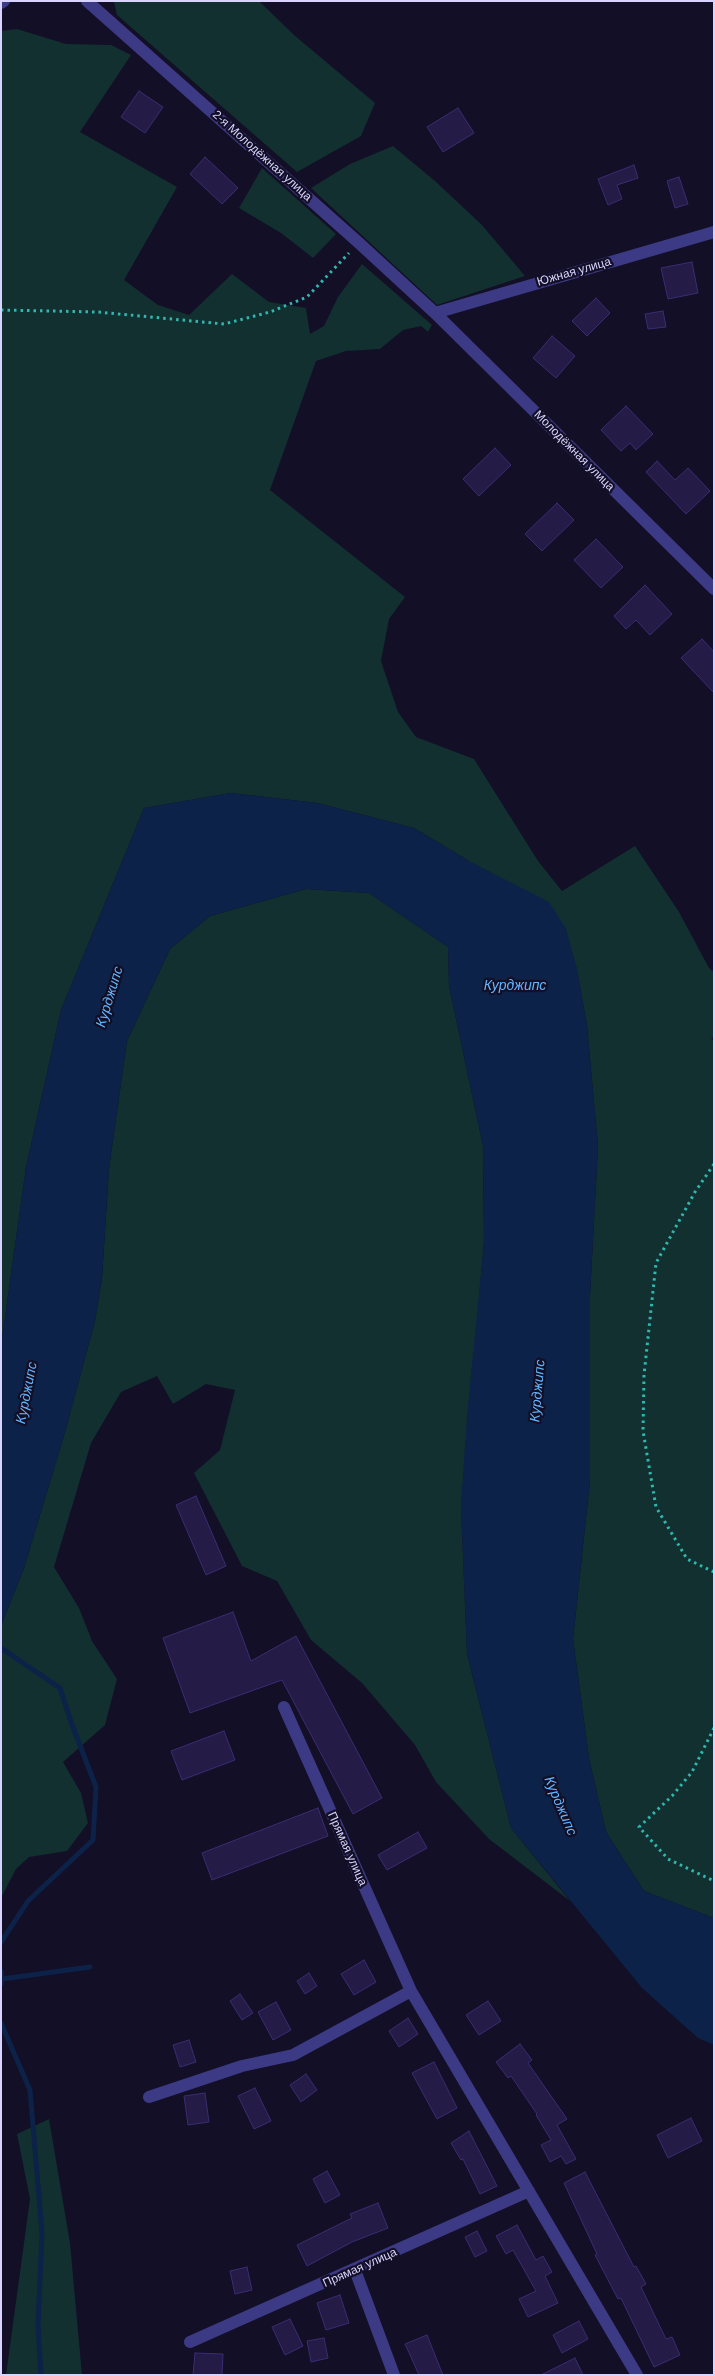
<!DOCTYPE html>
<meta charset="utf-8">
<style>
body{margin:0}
#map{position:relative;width:715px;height:2376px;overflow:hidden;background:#130f26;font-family:Arial,sans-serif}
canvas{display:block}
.frame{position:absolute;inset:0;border:2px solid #d9d4ff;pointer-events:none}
</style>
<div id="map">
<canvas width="715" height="2376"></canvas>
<div class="frame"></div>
</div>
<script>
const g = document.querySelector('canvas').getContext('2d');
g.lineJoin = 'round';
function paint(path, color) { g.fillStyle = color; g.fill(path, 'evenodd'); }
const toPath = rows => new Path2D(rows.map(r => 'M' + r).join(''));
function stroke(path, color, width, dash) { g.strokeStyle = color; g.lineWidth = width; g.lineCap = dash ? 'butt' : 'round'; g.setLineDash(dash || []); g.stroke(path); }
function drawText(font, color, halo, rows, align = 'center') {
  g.font = font + ' Arial,sans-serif'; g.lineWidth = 4.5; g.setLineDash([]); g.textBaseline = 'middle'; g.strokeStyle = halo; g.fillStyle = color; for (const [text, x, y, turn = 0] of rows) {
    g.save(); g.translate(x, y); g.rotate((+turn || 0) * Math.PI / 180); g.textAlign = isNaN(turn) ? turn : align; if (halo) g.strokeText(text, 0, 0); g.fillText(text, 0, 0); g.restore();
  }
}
paint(toPath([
 [118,1,259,1,294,35,375,103,361,136,297,172,117,15,114,2],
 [17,29,66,44,111,45,131,55,80,132,177,187,124,280,158,305,189,315,232,274,269,302,306,308,310,334,324,326,338,297,362,264,432,325,428,332,421,326,403,330,380,349,346,351,316,361,270,490,405,597,389,619,381,661,398,712,416,737,474,759,538,861,562,891,635,846,679,912,709,968,714,972,714,1037,711,1038,714,1041,714,1918,644,1891,606,1832,589,1758,573,1639,590,1481,590,1296,598,1146,587,1026,577,970,565,927,469,861,414,828,317,803,231,793,144,808,61,1010,26,1167,1,1346,1,31],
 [393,146,435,181,482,225,525,276,437,305,311,188,350,164],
 [262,168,336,234,313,258,281,233,239,208],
 [306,889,369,893,448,947,449,986,483,1146,484,1242,461,1505,467,1654,511,1828,570,1901,489,1839,436,1782,415,1745,362,1683,311,1640,277,1581,242,1566,194,1473,220,1450,235,1390,206,1384,173,1404,157,1376,121,1392,91,1443,54,1567,79,1608,92,1641,117,1679,105,1725,63,1762,81,1793,88,1823,67,1851,29,1857,16,1869,1,1898,1,1626,24,1568,65,1432,95,1321,102,1278,109,1168,127,1041,170,949,210,916],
 [49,2119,70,2243,82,2375,6,2375,30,2199,17,2134]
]), '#12302f');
paint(toPath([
 [231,793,317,803,414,828,469,861,549,902,565,927,577,969,587,1026,598,1146,590,1296,590,1481,573,1639,589,1758,606,1832,644,1891,714,1918,714,2045,698,2038,642,1988,511,1828,467,1654,462,1533,461,1505,467,1416,484,1242,483,1146,449,986,448,947,369,893,306,889,210,916,170,949,127,1041,109,1168,102,1278,95,1321,65,1432,24,1568,1,1626,1,1346,26,1167,61,1010,144,808]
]), '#0c2248');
stroke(toPath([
 [1,1648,60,1688,71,1722,96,1787,93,1840,28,1901,1,1942],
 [1,1971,2,1979],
 [1,1984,2,1979,90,1967],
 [1,2023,30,2090,42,2233,38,2326,41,2375]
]), '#0c2248', 5);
const building = toPath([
 [139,91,163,107,145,133,121,117,139,91],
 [458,108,474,133,443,152,427,127,458,108],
 [205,157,238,188,222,204,190,174,205,157],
 [634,165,638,178,617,185,622,199,608,205,598,179,634,165],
 [679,177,688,204,675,208,667,181,679,177],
 [692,262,698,293,668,299,661,268,692,262],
 [596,298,610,313,587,336,572,321,596,298],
 [663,311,666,327,648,329,645,314,663,311],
 [552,336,575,356,556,378,533,358,552,336],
 [626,406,653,434,636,450,630,443,621,451,601,430,626,406],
 [495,448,511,465,479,496,463,479,495,448],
 [657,461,675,480,688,468,710,491,686,514,646,472,657,461],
 [557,503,574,520,542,551,525,534,557,503],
 [596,539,623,567,601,588,574,560,596,539],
 [645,585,672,614,650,635,636,620,626,629,614,616,645,585],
 [702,639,714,652,714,693,681,658,702,639],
 [196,1496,226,1566,206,1575,176,1505,196,1496],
 [233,1612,251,1661,296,1636,382,1798,353,1814,282,1680,190,1713,163,1638,233,1612],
 [224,1731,235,1760,182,1780,171,1751,224,1731],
 [318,1808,328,1836,212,1880,202,1853,318,1808],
 [418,1832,427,1848,387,1870,378,1855,418,1832],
 [364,1960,376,1982,354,1995,341,1974,364,1960],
 [309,1973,317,1986,305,1994,297,1981,309,1973],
 [240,1994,253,2013,242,2020,230,2001,240,1994],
 [488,2001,501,2021,479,2035,466,2015,488,2001],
 [276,2002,291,2030,273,2040,258,2012,276,2002],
 [408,2018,418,2034,399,2047,389,2031,408,2018],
 [189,2040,196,2062,180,2067,173,2045,189,2040],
 [520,2044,532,2060,528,2063,567,2119,557,2125,576,2159,566,2164,561,2156,550,2162,541,2145,551,2140,536,2115,537,2114,511,2076,508,2078,496,2062,520,2044],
 [434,2062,457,2108,437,2119,412,2073,434,2062],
 [306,2074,317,2090,301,2102,290,2085,306,2074],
 [255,2088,271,2121,254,2129,238,2096,255,2088],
 [205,2093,209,2122,188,2125,184,2096,205,2093],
 [691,2118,702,2141,668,2158,657,2135,691,2118],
 [469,2131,497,2186,480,2194,463,2159,461,2160,451,2143,469,2131],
 [327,2171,340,2195,325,2203,313,2179,327,2171],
 [585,2172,634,2267,636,2266,646,2284,641,2287,666,2339,672,2337,680,2355,654,2367,621,2298,618,2299,595,2255,597,2254,564,2183,585,2172],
 [378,2203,388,2228,352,2242,307,2266,297,2245,352,2218,350,2214,378,2203],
 [517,2225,536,2260,543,2256,552,2272,545,2276,558,2303,528,2317,519,2299,536,2291,513,2250,506,2254,496,2236,517,2225],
 [477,2231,487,2251,475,2257,465,2237,477,2231],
 [247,2267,252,2290,235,2294,230,2271,247,2267],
 [340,2295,349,2323,326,2330,317,2303,340,2295],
 [290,2319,303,2346,285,2355,272,2327,290,2319],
 [579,2321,588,2339,562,2353,553,2335,579,2321],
 [427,2335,443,2375,419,2375,411,2357,405,2344,427,2335],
 [324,2338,328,2358,311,2362,307,2341,324,2338],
 [195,2353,223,2354,222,2375,193,2375,195,2353],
 [575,2358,583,2375,541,2375,575,2358]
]);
paint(building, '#241b47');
stroke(building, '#3b2d73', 1);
stroke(toPath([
 [1,310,98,312,224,324,270,312,307,297,349,253],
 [714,1164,695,1192,656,1263,644,1375,643,1431,656,1507,687,1559,714,1572],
 [714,1728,692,1772,672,1796,639,1827,668,1859,714,1881]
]), '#2fb8b0', 3, [2.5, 4]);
stroke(toPath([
 [87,1,359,243,435,313,714,589],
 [1,3,4,1],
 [435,313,714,232],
 [284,1707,411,1991,637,2375],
 [149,2097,242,2066,293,2055,411,1991],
 [355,2270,394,2375],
 [190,2342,529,2191]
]), '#3d3a85', 12);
drawText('12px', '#d9d4ff', '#130f26', [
 ["2-я Молодёжная улица",262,156,42],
 ["Южная улица",574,272,-16],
 ["Молодёжная улица",574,451,45],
 ["Прямая улица",347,1849,66],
 ["Прямая улица",360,2268,-24]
]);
drawText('italic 14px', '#62b6ff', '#130f26', [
 ["Курджипс",515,986],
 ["Курджипс",110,997,-73],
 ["Курджипс",538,1391,-85],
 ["Курджипс",27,1393,-79],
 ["Курджипс",560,1806,67]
]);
</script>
